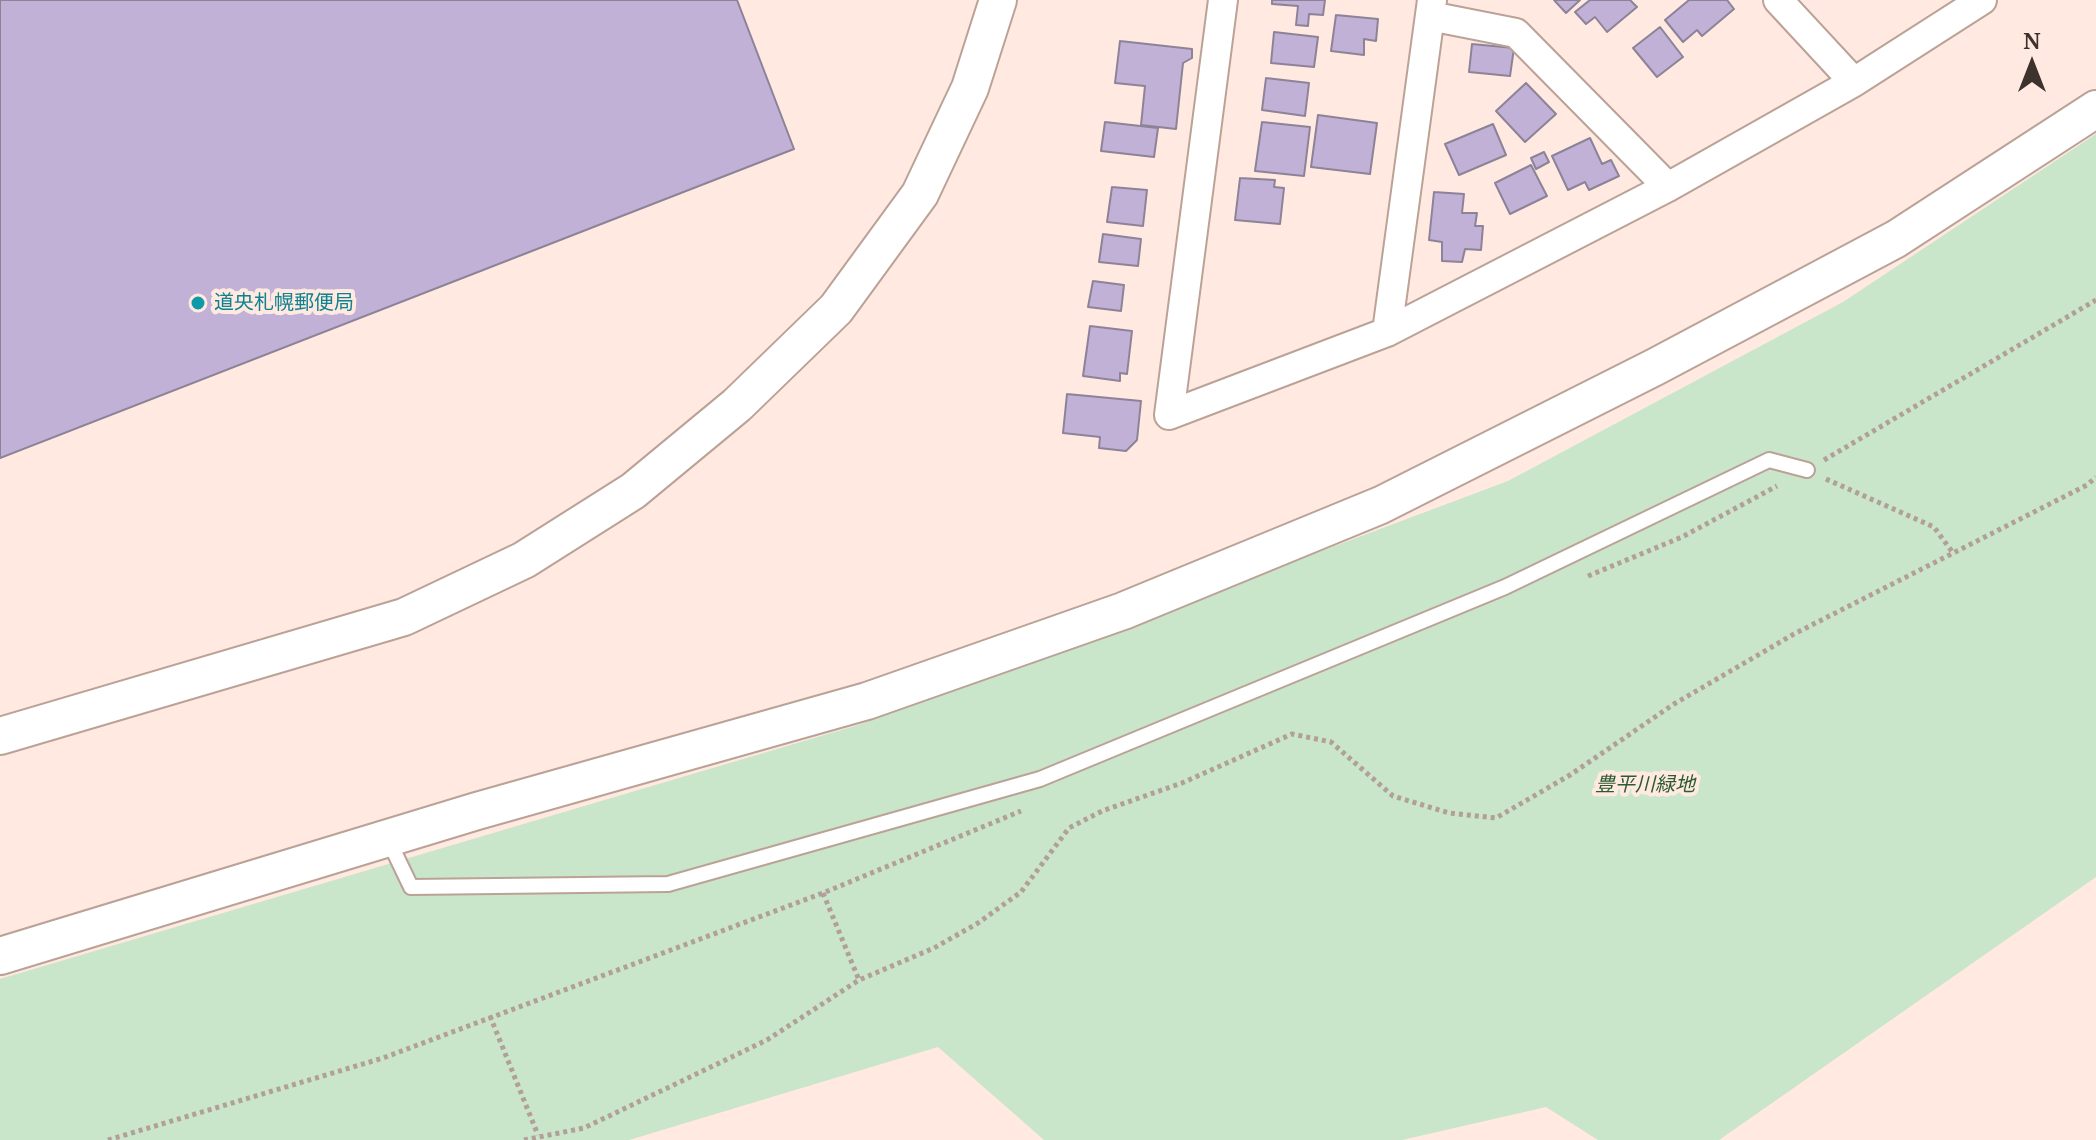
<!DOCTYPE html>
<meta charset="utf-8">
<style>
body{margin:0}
#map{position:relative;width:2096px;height:1140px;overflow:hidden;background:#ffe9e0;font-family:"Noto Serif",serif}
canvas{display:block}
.north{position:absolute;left:1992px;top:24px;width:80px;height:80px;-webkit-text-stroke:6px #ffe9e0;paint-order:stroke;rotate:0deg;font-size:22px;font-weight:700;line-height:32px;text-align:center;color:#3d322e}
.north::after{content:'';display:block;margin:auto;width:28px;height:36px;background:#3d322e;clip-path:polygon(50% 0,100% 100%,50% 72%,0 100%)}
</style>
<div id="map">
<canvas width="2096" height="1140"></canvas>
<div class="north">N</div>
</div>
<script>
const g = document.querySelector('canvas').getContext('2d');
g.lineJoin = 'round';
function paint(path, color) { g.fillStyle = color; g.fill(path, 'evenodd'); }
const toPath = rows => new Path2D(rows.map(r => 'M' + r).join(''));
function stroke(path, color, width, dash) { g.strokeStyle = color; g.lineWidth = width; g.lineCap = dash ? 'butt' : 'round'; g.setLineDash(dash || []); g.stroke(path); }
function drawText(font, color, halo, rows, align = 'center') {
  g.font = font + ' "Noto Serif","Noto Sans JP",serif'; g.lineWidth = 8; g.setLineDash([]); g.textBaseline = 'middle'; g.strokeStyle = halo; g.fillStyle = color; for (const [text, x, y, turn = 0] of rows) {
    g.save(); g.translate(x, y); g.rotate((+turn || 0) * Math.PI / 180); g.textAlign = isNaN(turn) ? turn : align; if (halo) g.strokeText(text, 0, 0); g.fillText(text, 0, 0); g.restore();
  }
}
paint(toPath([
 [2096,134,2096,877,1719,1140,1598,1140,1546,1107,1402,1140,1044,1140,938,1047,629,1140,0,1140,0,979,858,725,1508,481,1843,302]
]), '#c9e5ca');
const building = toPath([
 [0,0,737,0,794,149,0,458,0,0],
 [1272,0,1325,0,1323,15,1309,14,1308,26,1296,25,1298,6,1272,4,1272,0],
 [1554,0,1580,0,1566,13,1554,0],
 [1590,0,1630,0,1637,7,1607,32,1595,17,1586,24,1575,12,1590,0],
 [1689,0,1727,0,1734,9,1702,36,1697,30,1683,42,1665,20,1689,0],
 [1336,15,1378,19,1376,41,1364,39,1364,55,1331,51,1336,15],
 [1660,27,1683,57,1657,77,1633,48,1660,27],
 [1274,32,1318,37,1314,67,1271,63,1274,32],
 [1120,41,1192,49,1192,58,1183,63,1176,129,1141,125,1145,86,1115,83,1120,41],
 [1472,44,1514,48,1510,76,1469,72,1472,44],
 [1266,78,1309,83,1305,116,1262,110,1266,78],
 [1526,83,1556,114,1525,142,1496,111,1526,83],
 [1318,115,1377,123,1370,174,1311,167,1318,115],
 [1105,122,1158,128,1154,157,1101,151,1105,122],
 [1262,122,1310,127,1304,176,1255,171,1262,122],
 [1493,124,1506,155,1459,175,1445,144,1493,124],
 [1590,138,1602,164,1611,160,1619,176,1589,190,1585,182,1568,190,1552,156,1590,138],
 [1544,152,1549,162,1536,169,1531,158,1544,152],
 [1531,165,1547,196,1510,214,1495,183,1531,165],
 [1240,178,1275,180,1274,187,1284,188,1280,224,1235,220,1240,178],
 [1112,187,1147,190,1143,226,1107,222,1112,187],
 [1434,192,1464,194,1462,213,1477,213,1475,226,1483,226,1481,250,1465,249,1462,262,1442,261,1442,242,1429,240,1434,192],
 [1103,234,1141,239,1138,266,1099,262,1103,234],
 [1093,281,1124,285,1121,311,1088,307,1093,281],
 [1090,326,1132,331,1127,374,1120,373,1120,381,1083,376,1090,326],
 [1067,394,1141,401,1137,440,1126,451,1099,448,1100,437,1063,433,1067,394]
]);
paint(building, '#c1b1d7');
stroke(building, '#8c8398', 2);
const service = toPath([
 [388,839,411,887,668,884,1040,779,1505,587,1769,460,1807,470]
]);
const minor = toPath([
 [1223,0,1169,415,1387,332,1668,187,1854,82,1982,0],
 [1778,0,1854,82],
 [1430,16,1516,33,1668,187],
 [1387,332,1432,0]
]);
const tertiary = toPath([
 [0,736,404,617,524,560,633,491,737,405,836,309,920,194,970,88,998,0],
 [0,956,477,811,867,701,1123,611,1381,505,1655,367,1896,239,2096,109]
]);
stroke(service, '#bba297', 18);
stroke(minor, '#bba297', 32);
stroke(tertiary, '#bba297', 40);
stroke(toPath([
 [1824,460,2096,300],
 [1826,479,1934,527,1953,553],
 [1588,576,1682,537,1777,486],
 [823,893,859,980],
 [490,1016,538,1135],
 [108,1140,383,1058,823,893,1021,811],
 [524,1140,584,1128,767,1040,859,980,934,948,978,923,1021,892,1069,828,1102,811,1182,783,1292,734,1331,742,1393,796,1449,813,1496,818,1570,775,1674,704,1794,634,2087,485,2096,477]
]), '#b19f98', 5, [4, 4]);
stroke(service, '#fff', 14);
stroke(minor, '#fff', 28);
stroke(tertiary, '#fff', 36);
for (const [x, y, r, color] of [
 [198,303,8,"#0f9aa8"]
]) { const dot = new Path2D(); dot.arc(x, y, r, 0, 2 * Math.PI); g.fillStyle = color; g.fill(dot); stroke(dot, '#ffe9e0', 3); }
drawText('20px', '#0d838f', '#ffe9e0', [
 ["道央札幌郵便局",214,303]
], 'left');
drawText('italic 20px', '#2b5b30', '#ffe9e0', [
 ["豊平川緑地",1645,785]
]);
</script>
